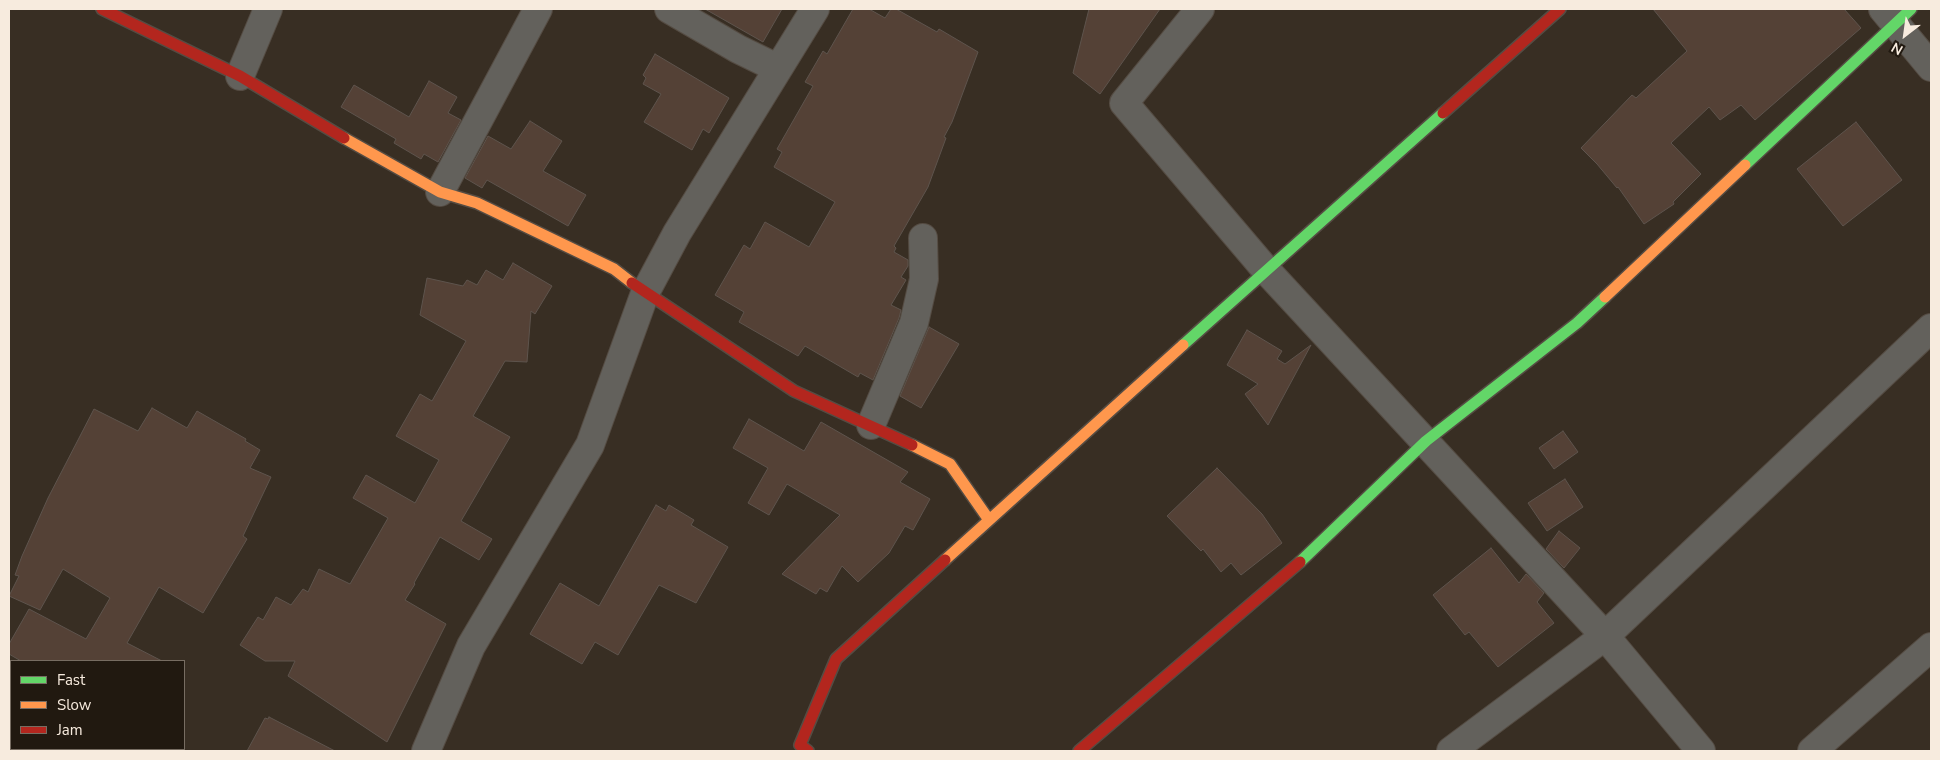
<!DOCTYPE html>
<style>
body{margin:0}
#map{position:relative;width:1940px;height:760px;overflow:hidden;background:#382e23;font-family:"Nunito Sans",sans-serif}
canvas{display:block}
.frame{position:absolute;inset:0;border:10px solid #f7ebde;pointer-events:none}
.legend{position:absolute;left:10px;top:660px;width:175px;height:90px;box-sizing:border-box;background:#211910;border:1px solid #776d62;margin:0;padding:6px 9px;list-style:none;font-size:15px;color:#f7ebde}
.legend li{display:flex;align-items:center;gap:10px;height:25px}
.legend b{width:25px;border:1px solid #776d62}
.north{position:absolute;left:1880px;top:10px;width:50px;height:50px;-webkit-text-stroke:4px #211910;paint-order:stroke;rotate:210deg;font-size:14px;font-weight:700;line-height:20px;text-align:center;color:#f7ebde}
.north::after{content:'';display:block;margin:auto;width:18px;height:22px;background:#f7ebde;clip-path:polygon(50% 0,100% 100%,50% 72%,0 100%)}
</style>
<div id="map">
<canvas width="1940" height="760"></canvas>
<div class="frame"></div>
<ul class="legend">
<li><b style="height:6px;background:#63d668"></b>Fast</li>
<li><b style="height:6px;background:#ff974d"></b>Slow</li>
<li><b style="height:6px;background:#b3261e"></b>Jam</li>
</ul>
<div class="north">N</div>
</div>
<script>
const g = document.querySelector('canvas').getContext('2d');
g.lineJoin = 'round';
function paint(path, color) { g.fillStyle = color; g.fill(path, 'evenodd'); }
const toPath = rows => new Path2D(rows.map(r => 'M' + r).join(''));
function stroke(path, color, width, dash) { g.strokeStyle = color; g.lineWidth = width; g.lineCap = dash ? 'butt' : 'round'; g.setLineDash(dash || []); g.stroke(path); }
const building = toPath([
 [705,9,782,9,763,42,705,9],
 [853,9,869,9,885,18,891,9,896,9,937,32,939,29,978,52,952,122,944,137,946,138,928,187,894,246,896,248,894,252,908,260,908,266,901,277,906,280,891,305,901,310,899,318,873,380,860,373,858,377,805,346,798,356,739,322,744,312,715,295,744,245,750,249,765,222,809,247,835,202,774,167,782,152,777,149,813,86,805,82,823,51,827,54,853,9],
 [1089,9,1160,9,1100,94,1073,73,1089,9],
 [1653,9,1844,9,1861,28,1755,120,1741,105,1720,120,1709,107,1671,143,1701,174,1673,202,1674,204,1644,224,1618,187,1617,188,1597,164,1581,148,1632,95,1636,98,1687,51,1653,9],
 [655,54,729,98,709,133,703,129,692,150,644,122,661,94,643,84,646,78,643,75,655,54],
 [429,81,457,97,448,113,461,120,438,162,424,154,421,159,394,143,396,139,341,107,354,85,409,117,429,81],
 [530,121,562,141,543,171,586,195,568,226,487,180,482,188,465,178,488,136,511,149,530,121],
 [1856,122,1902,180,1843,226,1797,169,1856,122],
 [513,263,552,286,535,314,531,311,527,362,505,361,473,416,510,437,461,521,492,539,479,560,440,537,414,583,415,584,405,600,446,624,387,742,288,676,295,661,265,661,240,645,258,617,263,620,276,597,291,605,303,589,308,592,319,569,350,584,388,518,353,498,366,475,415,503,439,460,396,436,420,394,432,401,466,341,420,315,427,278,463,286,467,280,477,285,486,270,503,280,513,263],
 [929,327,959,344,921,408,900,396,929,327],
 [1247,330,1282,351,1277,359,1285,364,1311,345,1268,425,1245,394,1258,384,1227,365,1247,330],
 [152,408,187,428,197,411,246,439,245,441,260,450,250,468,271,477,243,536,247,539,203,613,159,587,127,643,162,661,21,661,9,654,9,644,29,609,86,639,110,598,63,569,40,610,9,596,19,576,15,575,22,556,48,498,94,409,138,431,152,408],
 [749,419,804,451,821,422,908,472,900,482,930,499,913,530,905,526,889,553,858,582,842,566,827,592,820,588,816,594,782,574,840,515,787,484,769,515,748,503,768,468,733,448,749,419],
 [1563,431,1578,452,1554,469,1539,448,1563,431],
 [1217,468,1262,514,1282,543,1241,575,1231,563,1221,572,1203,549,1201,551,1167,516,1217,468],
 [1565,479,1583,507,1547,531,1528,503,1565,479],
 [656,505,666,511,669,505,694,520,691,525,728,547,696,603,659,585,618,655,595,642,582,664,530,634,560,583,599,606,656,505],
 [1559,531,1580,548,1564,568,1546,549,1559,531],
 [1491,548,1519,583,1526,574,1544,593,1537,602,1554,623,1498,667,1469,632,1465,635,1433,595,1491,548],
 [269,717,335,751,247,751,265,718,268,719,269,717]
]);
paint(building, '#544136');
stroke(building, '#5e544d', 1);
const street = toPath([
 [669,9,738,49,777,68],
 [1200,9,1124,103,1266,270,1605,636,1701,751],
 [1883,9,1931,67],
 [240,76,268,9],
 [440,192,538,9],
 [871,425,914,323,924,279,923,238],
 [426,751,471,646,590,445,645,293,677,233,815,9],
 [1451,751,1605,636,1931,328],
 [1812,751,1931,647]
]);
const fast = toPath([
 [1745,165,1911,9],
 [1183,345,1443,113],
 [1300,562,1426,441,1577,323,1605,297]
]);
const slow = toPath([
 [344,138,440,192,477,203,614,269,632,283],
 [1605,297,1745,165],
 [912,445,950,464,989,520],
 [945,560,1183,345]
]);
const jam = toPath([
 [102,9,240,76,344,138],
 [1443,113,1560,9],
 [632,283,794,391,912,445],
 [808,751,800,745,836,659,945,560],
 [1079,751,1300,562]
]);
stroke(street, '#554c43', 30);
stroke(fast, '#554c43', 14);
stroke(slow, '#554c43', 14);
stroke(jam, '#554c43', 14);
stroke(street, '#63615c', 28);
stroke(fast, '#63d668', 11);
stroke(slow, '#ff974d', 11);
stroke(jam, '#b3261e', 11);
</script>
